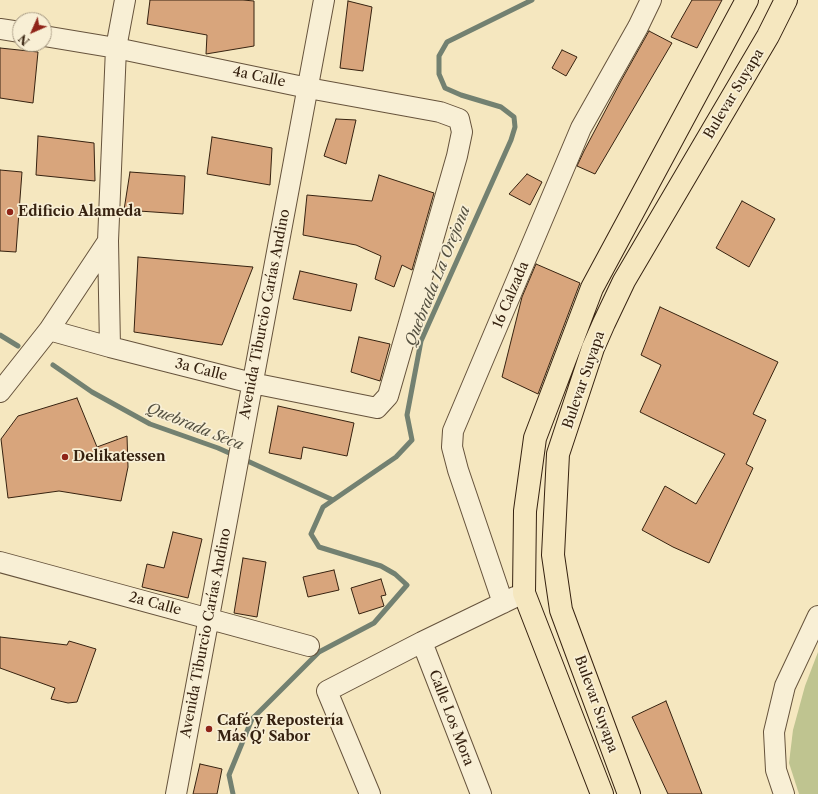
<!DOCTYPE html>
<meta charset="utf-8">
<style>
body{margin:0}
#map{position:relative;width:818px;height:794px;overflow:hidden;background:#f5e7bf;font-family:"Libre Caslon Text",serif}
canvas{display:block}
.north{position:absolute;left:12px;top:12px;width:40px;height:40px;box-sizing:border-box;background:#f8efd5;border:1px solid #aa9d86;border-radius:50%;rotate:225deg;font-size:11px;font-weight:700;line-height:16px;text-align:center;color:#362210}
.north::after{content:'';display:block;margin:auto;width:14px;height:18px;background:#8f2418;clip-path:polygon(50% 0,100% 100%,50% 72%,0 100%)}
</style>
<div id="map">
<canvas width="818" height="794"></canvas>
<div class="north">N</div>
</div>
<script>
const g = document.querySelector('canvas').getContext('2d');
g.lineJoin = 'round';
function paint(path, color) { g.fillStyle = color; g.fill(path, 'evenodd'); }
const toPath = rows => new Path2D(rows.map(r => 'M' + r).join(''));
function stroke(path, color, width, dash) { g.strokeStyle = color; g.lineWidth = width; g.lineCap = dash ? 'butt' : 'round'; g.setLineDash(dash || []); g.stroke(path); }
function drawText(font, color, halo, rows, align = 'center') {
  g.font = font + ' "Libre Caslon Text",serif'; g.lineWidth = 3.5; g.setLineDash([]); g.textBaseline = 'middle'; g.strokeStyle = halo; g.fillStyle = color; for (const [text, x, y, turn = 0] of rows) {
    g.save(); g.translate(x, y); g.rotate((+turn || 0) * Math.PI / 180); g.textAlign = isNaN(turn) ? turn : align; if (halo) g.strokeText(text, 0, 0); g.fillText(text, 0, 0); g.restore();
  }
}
paint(toPath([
 [818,652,818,794,799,794,789,763,793,730,805,686]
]), '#bfc490');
stroke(toPath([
 [0,335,18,346],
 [53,365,92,392,150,424,218,448,236,456],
 [243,459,333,500],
 [233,794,229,775,252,719,319,652,374,623,407,585,395,574,381,566,319,547,311,534,323,507,396,457,412,440,407,415,421,341,511,140,515,127,514,117,501,107,461,95,445,88,439,74,439,56,447,42,532,0]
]), '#738171', 5);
const building = toPath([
 [150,0,243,0,254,1,254,46,206,54,207,35,147,24,150,0],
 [692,0,722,0,697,48,671,37,692,0],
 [348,1,372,7,363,71,340,68,348,1],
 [649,31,672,43,595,174,577,166,584,151,621,81,649,31],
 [0,48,38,52,33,103,0,98,0,48],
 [562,50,577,57,566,76,552,68,562,50],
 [336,119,356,120,346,164,324,156,336,119],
 [38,136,94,143,95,181,36,175,38,136],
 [212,137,272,148,270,185,207,174,212,137],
 [0,170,22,172,16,252,0,251,0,170],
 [130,172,185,176,183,214,124,210,130,172],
 [527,174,542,182,530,205,509,194,527,174],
 [379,175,434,193,412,270,402,265,394,287,375,279,381,256,356,245,303,235,307,195,372,201,379,175],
 [742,201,775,219,749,267,716,248,742,201],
 [138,257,253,267,222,345,134,332,138,257],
 [536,264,580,283,538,394,502,377,522,297,536,264],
 [300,271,357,284,351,311,293,299,300,271],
 [660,307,778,362,753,414,766,420,746,464,753,468,709,563,673,547,642,530,665,486,696,504,725,454,640,412,661,365,641,355,660,307],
 [359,337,390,344,380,381,351,372,359,337],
 [77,398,97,447,127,436,128,467,121,501,59,491,8,498,1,439,18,416,77,398],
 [278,406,354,423,347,456,303,447,301,459,269,453,278,406],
 [173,532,202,539,188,598,142,587,147,564,164,568,173,532],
 [243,558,266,562,257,617,234,613,243,558],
 [334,570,339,590,308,597,303,577,334,570],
 [381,579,386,595,381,596,384,606,359,614,351,588,381,579],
 [0,637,67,645,69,641,96,649,77,702,68,703,51,699,55,688,0,668,0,637],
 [666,701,702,794,668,794,632,717,666,701],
 [200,764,222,769,217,794,193,794,200,764]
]);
paint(building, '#d8a57c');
stroke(building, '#362210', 1);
const minor = toPath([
 [0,29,20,32],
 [44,36,116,48,308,88,440,112,459,119,462,132,457,156,388,396,377,408,252,383,110,347,49,330],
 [108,241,110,347],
 [0,392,49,330,108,241,116,48,125,0],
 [0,562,309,646],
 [503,603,458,470,452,447,453,431,581,128,638,27,651,0],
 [422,642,481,794],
 [176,794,324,0],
 [370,794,327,691,422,642,515,597],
 [784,794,776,770,774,732,785,686,818,616]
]);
const primary = toPath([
 [602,794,524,593,525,511,535,438,592,288,747,0],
 [629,794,561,610,553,555,558,454,593,348,604,323,624,281,768,36,786,0]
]);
stroke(minor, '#66533c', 22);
stroke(primary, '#362210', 24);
stroke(minor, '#f8efd5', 20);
stroke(primary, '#f5e7bf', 22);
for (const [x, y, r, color] of [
 [10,212,4,"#8f2418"],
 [65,457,4,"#8f2418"],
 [209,729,4,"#8f2418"]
]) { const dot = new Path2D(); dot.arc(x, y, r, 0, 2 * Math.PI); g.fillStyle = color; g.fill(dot); stroke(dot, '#f8efd5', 1.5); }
drawText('14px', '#362210', '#f8efd5', [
 ["4a Calle",259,77,12],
 ["Bulevar Suyapa",734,94,-59],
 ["16 Calzada",511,295,-67],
 ["Avenida Tiburcio Carías Andino",265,314,-79],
 ["3a Calle",201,370,14],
 ["Bulevar Suyapa",584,380,-71],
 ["2a Calle",155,604,15],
 ["Avenida Tiburcio Carías Andino",206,633,-79],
 ["Bulevar Suyapa",596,704,70],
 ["Calle Los Mora",451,718,69]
]);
drawText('bold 14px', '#362210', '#f8efd5', [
 ["Edificio Alameda",18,212],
 ["Delikatessen",73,457],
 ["Café y Repostería",217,721],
 ["Más Q' Sabor",217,737]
], 'left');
drawText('italic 15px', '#555141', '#f8efd5', [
 ["Quebrada La Orejona",438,276,-68],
 ["Quebrada Seca",195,427,22]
]);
</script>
